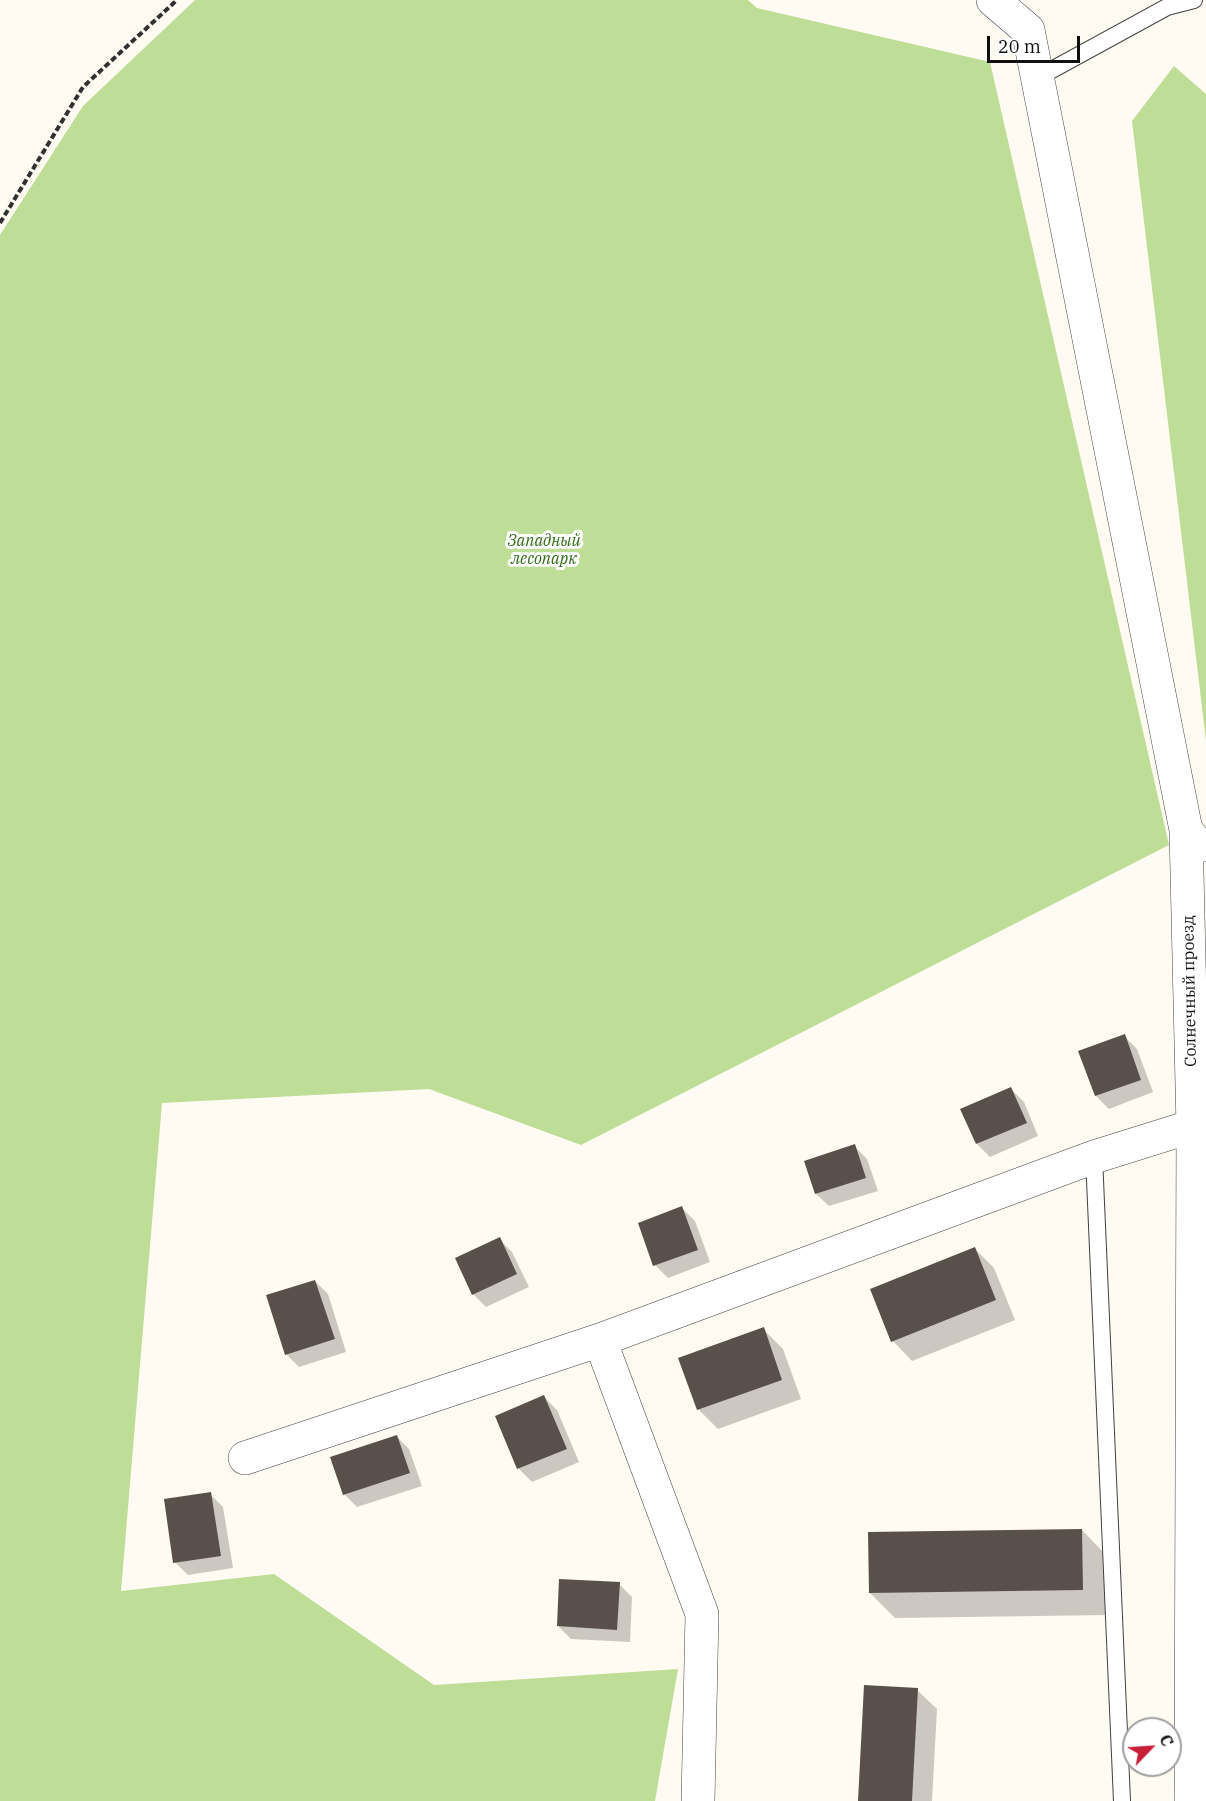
<!DOCTYPE html>
<meta charset="utf-8">
<style>
body{margin:0}
#map{position:relative;width:1206px;height:1801px;overflow:hidden;background:#fffbf2;font-family:"IBM Plex Serif",serif}
canvas{display:block}
.north{position:absolute;left:1122px;top:1717px;width:60px;height:60px;box-sizing:border-box;background:#fff;border:2px solid #9f9f9f;border-radius:50%;rotate:65deg;font-size:16px;font-weight:700;line-height:24px;text-align:center;color:#0f0f0f}
.north::after{content:'';display:block;margin:auto;width:21px;height:27px;background:#c81f39;clip-path:polygon(50% 0,100% 100%,50% 72%,0 100%)}
.scale{position:absolute;left:987px;top:36px;width:93px;height:27px;box-sizing:border-box;border:3px solid #0f0f0f;border-top:0;padding-left:8px;font-size:18px;line-height:21px;white-space:nowrap;color:#0f0f0f;-webkit-text-stroke:4px #fff;paint-order:stroke}
</style>
<div id="map">
<canvas width="1206" height="1801"></canvas>
<div class="north">С</div>
<div class="scale">20 m</div>
</div>
<script>
const g = document.querySelector('canvas').getContext('2d');
g.lineJoin = 'round';
function paint(path, color) { g.fillStyle = color; g.fill(path, 'evenodd'); }
const toPath = rows => new Path2D(rows.map(r => 'M' + r).join(''));
function stroke(path, color, width, dash) { g.strokeStyle = color; g.lineWidth = width; g.lineCap = dash ? 'butt' : 'round'; g.setLineDash(dash || []); g.stroke(path); }
function drawText(font, color, halo, rows, align = 'center') {
  g.font = font + ' "IBM Plex Serif",serif'; g.lineWidth = 6; g.setLineDash([]); g.textBaseline = 'middle'; g.strokeStyle = halo; g.fillStyle = color; for (const [text, x, y, turn = 0] of rows) {
    g.save(); g.translate(x, y); g.rotate((+turn || 0) * Math.PI / 180); g.textAlign = isNaN(turn) ? turn : align; if (halo) g.strokeText(text, 0, 0); g.fillText(text, 0, 0); g.restore();
  }
}
paint(toPath([
 [195,0,748,0,757,8,990,62,1169,845,581,1145,429,1089,162,1103,121,1591,274,1574,434,1685,678,1669,655,1801,0,1801,0,235,83,106],
 [1174,66,1206,94,1206,741,1132,121]
]), '#bede97');
paint(toPath([
 [1124,1036,1137,1049,1153,1092,1109,1109,1096,1096,1080,1052],
 [1011,1089,1024,1102,1038,1136,990,1157,977,1144],
 [854,1146,867,1159,878,1191,829,1206,816,1194],
 [682,1208,695,1221,710,1262,668,1278,655,1265],
 [499,1239,512,1252,529,1287,486,1307,473,1294],
 [975,1249,994,1268,1015,1320,912,1361,893,1341,872,1290],
 [315,1281,328,1294,346,1352,299,1367,286,1354],
 [763,1329,783,1349,801,1399,718,1429,698,1409],
 [544,1397,557,1410,579,1462,532,1482,519,1469,497,1417],
 [396,1436,409,1449,422,1486,357,1507,344,1494],
 [210,1494,223,1507,233,1568,188,1575,175,1562],
 [1082,1530,1107,1556,1108,1615,895,1618,870,1593],
 [619,1584,632,1597,630,1642,571,1639,558,1626],
 [917,1690,937,1709,932,1801,860,1801]
]), '#0003');
paint(toPath([
 [1125,1034,1141,1080,1095,1096,1078,1051],
 [1011,1087,1027,1123,976,1144,960,1109],
 [855,1144,866,1178,815,1194,804,1161],
 [682,1206,698,1250,653,1266,638,1223],
 [500,1237,517,1274,472,1295,455,1258],
 [975,1247,996,1300,891,1342,870,1289],
 [315,1280,335,1339,285,1355,266,1295],
 [764,1327,782,1380,697,1410,678,1358],
 [544,1395,567,1449,517,1469,495,1416],
 [397,1435,410,1473,343,1495,330,1457],
 [211,1492,221,1556,173,1563,164,1499],
 [1082,1529,1083,1590,869,1593,868,1532],
 [559,1579,620,1582,617,1630,557,1626],
 [864,1685,918,1688,912,1801,858,1801]
]), '#594f4b');
const service = toPath([
 [1037,78,1167,7,1194,0],
 [1094,1157,1122,1801]
]);
const minor = toPath([
 [993,0,1028,30,1186,830,1199,846],
 [1186,830,1193,1127,1191,1801],
 [600,1340,702,1614,698,1801],
 [245,1458,600,1340,1094,1157,1206,1122]
]);
stroke(service, '#424242', 18);
stroke(minor, '#424242', 34);
stroke(toPath([
 [0,223,83,87,177,0]
]), '#313131', 4, [6, 3]);
stroke(service, '#fff', 16);
stroke(minor, '#fff', 33);
drawText('italic 16px', '#346c1b', '#fff', [
 ["Западный",544,541],
 ["лесопарк",544,559]
]);
drawText('16px', '#0f0f0f', '#fff', [
 ["Солнечный проезд",1190,991,-91]
]);
</script>
